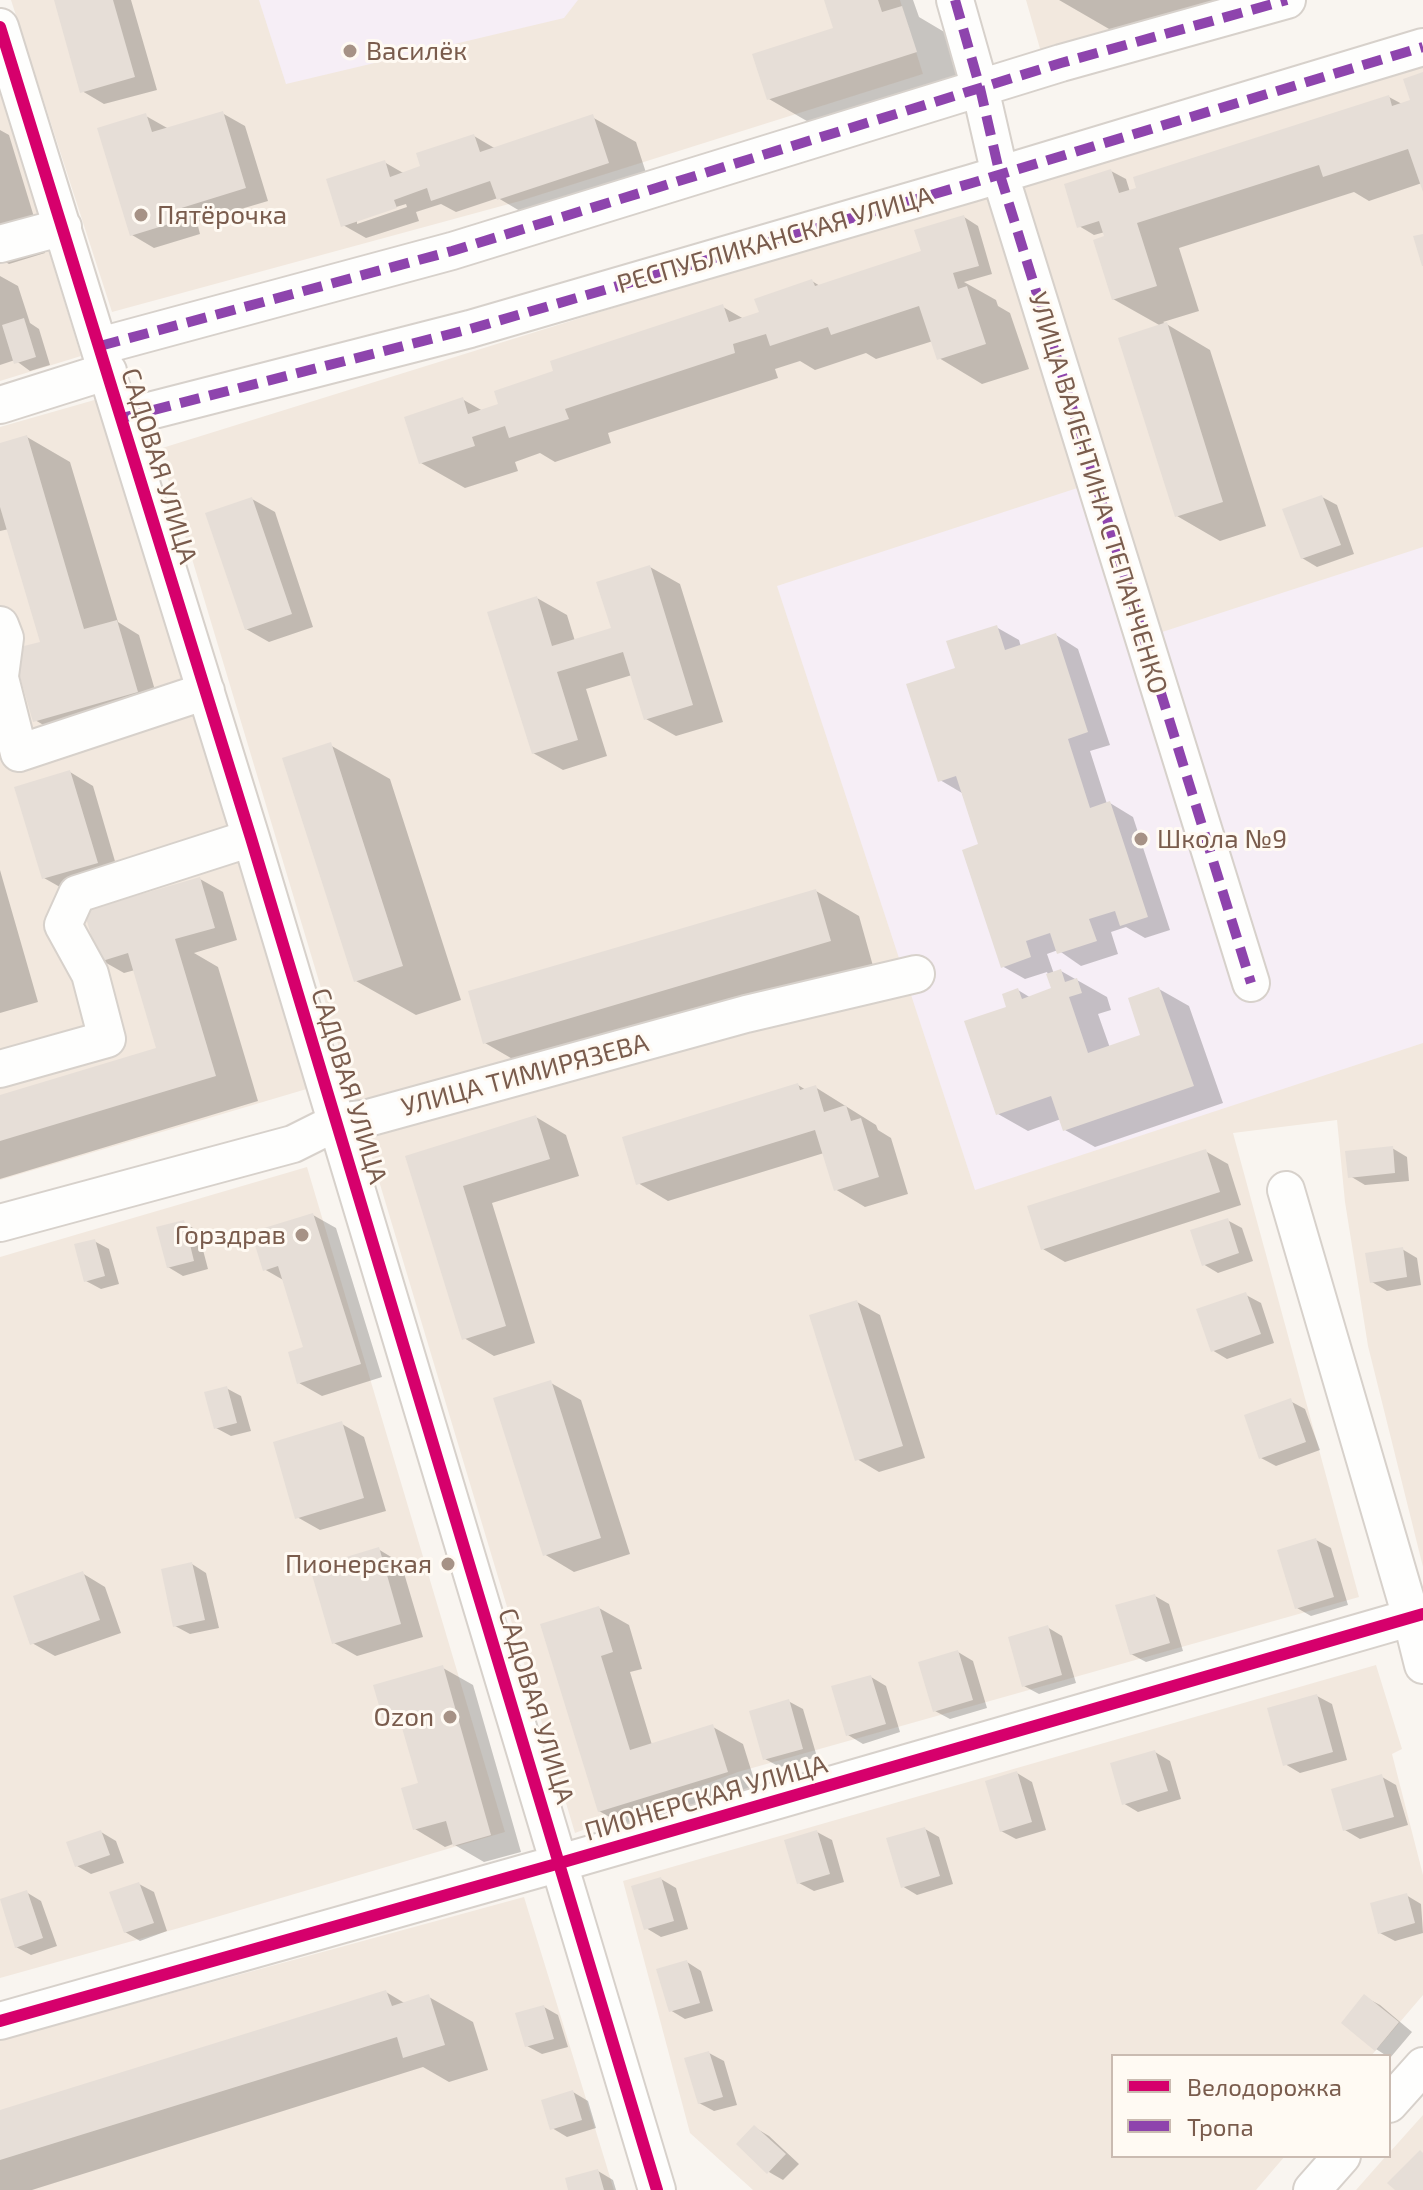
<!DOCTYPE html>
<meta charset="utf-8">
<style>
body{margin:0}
#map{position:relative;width:1423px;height:2190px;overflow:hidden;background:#f9f5f0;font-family:"Exo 2",sans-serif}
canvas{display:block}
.legend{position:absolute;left:1111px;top:2054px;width:280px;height:104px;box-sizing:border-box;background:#fffaf3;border:2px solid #cabbb1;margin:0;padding:10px 14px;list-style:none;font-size:24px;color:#7a5c4d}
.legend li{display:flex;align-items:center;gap:16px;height:40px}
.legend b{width:40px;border:2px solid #cabbb1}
</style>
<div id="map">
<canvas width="1423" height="2190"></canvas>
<ul class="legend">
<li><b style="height:10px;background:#d6006c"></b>Велодорожка</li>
<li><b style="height:10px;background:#8e44ad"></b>Тропа</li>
</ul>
</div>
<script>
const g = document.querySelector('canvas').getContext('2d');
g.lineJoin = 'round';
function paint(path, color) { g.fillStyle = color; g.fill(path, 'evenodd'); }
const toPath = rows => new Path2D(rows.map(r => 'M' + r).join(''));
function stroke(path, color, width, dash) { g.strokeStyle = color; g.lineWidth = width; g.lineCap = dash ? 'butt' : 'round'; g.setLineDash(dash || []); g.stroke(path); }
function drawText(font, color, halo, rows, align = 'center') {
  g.font = font + ' "Exo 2",sans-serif'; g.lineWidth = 6; g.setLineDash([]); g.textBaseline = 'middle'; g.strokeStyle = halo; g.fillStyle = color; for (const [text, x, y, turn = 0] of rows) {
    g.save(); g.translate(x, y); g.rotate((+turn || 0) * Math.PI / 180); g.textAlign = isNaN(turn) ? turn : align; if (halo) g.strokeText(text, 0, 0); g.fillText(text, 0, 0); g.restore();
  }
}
paint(toPath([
 [11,0,900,0,923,74,520,201,112,312],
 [1026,0,1251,0,1043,59],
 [1423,56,1423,1567,1368,1346,1345,1202,1337,1120,1233,1133,1359,1597,738,1772,575,1833,159,449],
 [0,91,81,356,0,381],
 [98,399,310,1088,0,1180,0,427],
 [307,1167,505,1832,179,1928,0,1978,0,1257],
 [1376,1665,1402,1749,1392,1754,1423,1875,1423,1995,1371,2056,1113,2056,1113,2156,1285,2156,1256,2190,753,2190,690,2133,623,1881],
 [524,1897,614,2190,0,2190,0,2040],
 [1423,2115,1423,2190,1356,2190,1386,2156,1389,2156,1389,2153]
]), '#f2e8de');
paint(toPath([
 [259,0,578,0,564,18,286,84],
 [1105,479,1156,634,1423,547,1423,1043,975,1190,777,586]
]), '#f6eef6');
paint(toPath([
 [56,0,131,0,157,90,104,104,82,91],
 [826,0,913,0,919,17,946,33,959,77,812,124,769,99,835,29],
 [1059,0,1251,0,1116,33],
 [1423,75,1423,187,1422,183,1369,201,1354,192,1179,248,1199,311,1163,322,1210,350,1266,526,1220,541,1177,516,1161,326,1113,299,1105,232,1094,235,1079,226,1111,171,1126,179,1130,192,1389,97,1402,104,1412,101],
 [222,113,245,126,268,201,197,222,200,234,154,248,132,235,146,116,169,129],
 [592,117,636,142,651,188,542,224,498,198,456,212,441,204,416,212,419,221,366,238,343,225,384,162,405,174,423,168,474,136,496,149],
 [406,204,407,207,357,224,357,219],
 [0,130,9,135,45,253,9,264,0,259],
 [964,217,978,226,992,274,964,282,996,300,998,306,1010,313,1029,369,982,384,939,358,933,341,876,359,866,353,815,370,800,361,775,369,778,378,608,433,611,443,555,462,540,453,515,462,518,471,465,488,421,463,462,399,483,411,501,405,556,373,723,307,744,319,761,313,812,281,820,286,923,252],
 [0,276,18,286,30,323,39,329,50,365,30,371,15,360,0,365],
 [27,437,70,462,118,622,139,635,159,704,57,733,35,720,42,643,9,529,0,531,0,445],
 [1322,497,1337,505,1354,554,1317,567,1302,558],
 [252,499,275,512,313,627,269,642,246,629],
 [650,567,680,584,723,722,676,736,646,719,632,675,586,689,607,756,563,770,533,753,537,598,567,615,575,641,613,629],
 [996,627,1019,640,1021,647,1056,635,1078,649,1110,745,1090,751,1107,804,1110,803,1133,817,1170,930,1145,938,1126,927,1111,932,1118,954,1081,966,1058,950,1047,954,1054,974,1061,971,1107,997,1111,1010,1098,1014,1110,1048,1143,1036,1159,989,1189,1006,1223,1103,1095,1147,1065,1130,1061,1119,1028,1131,998,1114,1009,1008,1018,990,1031,998,1054,990,1047,972,1025,979,1002,966,981,846,962,793,940,780,957,669],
 [330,745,390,779,461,1000,416,1015,356,981],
 [70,772,93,786,119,875,67,891,44,878],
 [0,870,38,1002,0,1013],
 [200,879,223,892,237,940,194,953,218,967,258,1101,0,1179,0,1097,159,1050,135,970,124,973,101,960],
 [816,891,859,916,873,966,528,1068,485,1043],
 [798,1085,806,1090,815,1087,876,1125,878,1130,891,1138,908,1194,865,1207,835,1189,824,1153,668,1201,638,1183],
 [536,1117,566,1135,579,1176,492,1203,535,1343,494,1356,464,1338,407,1157],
 [1392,1148,1407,1157,1409,1181,1365,1185,1350,1176],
 [1205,1151,1228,1164,1241,1205,1065,1262,1043,1249],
 [313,1215,336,1228,382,1377,322,1396,299,1383,306,1349,285,1281,264,1269],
 [1227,1220,1242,1228,1253,1261,1218,1273,1203,1264],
 [183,1222,198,1231,208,1269,183,1276,168,1267],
 [94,1241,109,1249,119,1284,101,1289,86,1281],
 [1402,1249,1417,1258,1421,1285,1387,1291,1372,1282],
 [1246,1295,1261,1303,1274,1343,1227,1359,1212,1350],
 [857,1302,880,1315,925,1458,879,1472,857,1459],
 [551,1383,581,1400,630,1554,574,1572,544,1554],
 [226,1388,241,1396,251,1431,231,1436,216,1428],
 [1290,1401,1305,1409,1320,1450,1276,1466,1261,1458],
 [342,1424,364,1437,386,1511,320,1530,297,1517],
 [1316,1540,1331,1548,1348,1605,1311,1616,1297,1608],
 [378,1549,401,1563,423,1637,357,1656,334,1643],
 [192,1564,206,1573,219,1628,190,1634,175,1626],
 [82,1573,105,1587,121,1633,55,1656,32,1643],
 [1155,1596,1169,1604,1183,1651,1146,1662,1131,1654],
 [599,1608,629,1625,642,1669,630,1672,652,1745,713,1727,743,1744,757,1789,629,1828,599,1811],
 [1047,1627,1062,1636,1076,1683,1039,1694,1024,1686],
 [958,1652,973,1661,987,1708,950,1719,935,1711],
 [443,1668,473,1685,521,1852,484,1862,453,1844,445,1847,415,1829,420,1784,404,1729,384,1718],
 [871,1677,886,1686,900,1732,863,1744,848,1735],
 [1317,1696,1332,1704,1347,1760,1300,1773,1285,1764],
 [788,1701,803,1709,817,1757,780,1767,765,1759],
 [1155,1752,1170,1761,1181,1799,1138,1812,1123,1803],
 [1017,1773,1032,1782,1046,1830,1016,1839,1001,1831],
 [1382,1777,1396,1785,1408,1825,1360,1839,1345,1830],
 [925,1829,939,1837,953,1884,917,1895,902,1886],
 [101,1832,116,1841,124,1863,91,1874,77,1866],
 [817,1832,832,1840,844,1882,814,1891,799,1883],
 [661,1879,676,1888,688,1929,661,1937,646,1928],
 [139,1884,154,1892,167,1931,140,1941,125,1932],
 [26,1892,41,1901,57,1946,31,1955,16,1947],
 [1406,1895,1421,1904,1423,1933,1395,1941,1380,1933],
 [687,1962,701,1971,713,2011,685,2019,670,2010],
 [386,1992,406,2004,429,1997,473,2022,488,2070,449,2082,423,2067,32,2190,0,2190,0,2112],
 [1365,1997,1380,2005,1412,2032,1390,2058,1376,2049],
 [544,2007,558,2015,568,2047,542,2054,527,2046],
 [709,2053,724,2061,737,2105,714,2111,699,2103],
 [573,2092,588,2101,596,2128,567,2137,552,2128],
 [754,2127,769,2136,799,2164,783,2180,769,2172],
 [598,2171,613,2180,616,2190,570,2190]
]), '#0003');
paint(toPath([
 [54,0,113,0,135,77,80,93],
 [824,0,878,0,882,12,902,6,917,52,767,100,752,54,833,28],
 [1423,72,1423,192,1408,149,1323,177,1319,165,1137,223,1157,286,1112,300,1093,240,1104,236,1099,221,1077,228,1064,184,1111,169,1119,193,1136,188,1133,177,1389,95,1392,106,1410,100,1403,79],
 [223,111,246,188,175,210,179,221,130,236,97,128,146,113,152,132],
 [593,114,609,163,497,200,490,181,431,201,427,188,394,200,397,208,341,227,326,179,385,160,390,177,420,166,416,153,474,134,480,152],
 [964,215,979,266,953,273,958,289,967,286,986,344,937,360,919,306,831,335,828,327,770,346,766,334,733,344,735,353,565,409,569,419,509,438,505,426,472,437,475,446,419,464,404,417,463,397,468,414,498,404,494,391,553,371,550,361,723,304,729,322,759,312,754,299,812,279,815,286,921,251,914,230],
 [1423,234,1423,266,1422,266,1413,236],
 [24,318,36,357,14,364,2,325],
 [1167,322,1223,502,1175,517,1118,338],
 [27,435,84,629,117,620,138,692,33,722,12,649,40,642,0,507,0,443],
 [1322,495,1341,545,1301,559,1282,509],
 [252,497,292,614,245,630,205,513],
 [650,565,693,705,644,720,623,652,557,672,578,740,532,754,487,612,537,596,552,646,611,628,596,582],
 [997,625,1005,650,1056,633,1088,732,1068,739,1090,808,1110,801,1148,917,1120,926,1115,911,1089,919,1097,941,1057,954,1050,933,1026,941,1031,957,1001,968,962,850,978,844,956,776,938,782,906,684,955,668,946,641],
 [331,742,403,966,354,982,282,758],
 [70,770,98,863,42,879,14,787],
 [200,877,215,928,175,939,216,1076,0,1141,0,1095,156,1048,128,953,99,962,84,911],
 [816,889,831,941,483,1044,468,991],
 [1061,969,1065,982,1077,978,1082,993,1069,997,1088,1053,1140,1035,1128,998,1159,987,1194,1086,1063,1131,1051,1096,996,1115,964,1021,1006,1007,1002,994,1018,988,1022,999,1051,988,1046,974],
 [798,1083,800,1090,816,1085,824,1112,846,1105,851,1121,861,1118,879,1177,834,1191,815,1130,636,1185,622,1137],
 [536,1115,550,1159,463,1186,506,1326,462,1340,405,1156],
 [1393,1146,1395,1173,1348,1178,1345,1151],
 [1206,1149,1220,1192,1041,1250,1027,1206],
 [313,1213,361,1364,297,1384,288,1352,303,1347,278,1266,263,1271,251,1232],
 [1228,1218,1239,1253,1202,1266,1190,1230],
 [184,1220,194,1261,167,1268,156,1227],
 [95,1239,105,1276,84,1282,74,1244],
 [1403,1247,1407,1277,1370,1283,1365,1253],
 [1246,1292,1261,1334,1211,1352,1196,1309],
 [857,1300,903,1446,855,1461,809,1315],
 [551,1380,601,1538,543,1556,493,1398],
 [227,1386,237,1423,214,1429,204,1392],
 [1291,1398,1306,1442,1259,1459,1244,1415],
 [342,1421,364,1498,295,1519,273,1442],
 [1316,1538,1334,1597,1295,1609,1277,1550],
 [379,1547,401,1624,332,1644,310,1568],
 [192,1562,205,1620,173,1627,161,1569],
 [83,1571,100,1620,30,1645,13,1596],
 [1155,1594,1170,1643,1130,1655,1115,1605],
 [599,1606,613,1652,601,1656,630,1750,713,1724,728,1772,598,1812,540,1624],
 [1048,1625,1062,1675,1022,1687,1008,1637],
 [958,1650,973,1700,933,1712,918,1662],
 [443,1665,491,1835,453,1846,446,1821,413,1830,401,1788,418,1783,398,1714,383,1719,373,1685],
 [871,1675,886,1724,846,1736,831,1686],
 [1317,1694,1333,1752,1283,1766,1267,1708],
 [789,1699,803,1749,763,1760,749,1711],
 [1155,1750,1168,1791,1122,1805,1110,1763],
 [1017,1771,1032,1822,1000,1832,985,1781],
 [1382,1774,1394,1817,1343,1831,1331,1789],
 [925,1827,940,1876,901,1888,886,1838],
 [101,1830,110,1855,75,1867,66,1842],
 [817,1830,830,1874,797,1884,784,1840],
 [661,1877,674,1921,644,1930,631,1886],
 [139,1882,154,1923,124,1933,109,1892],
 [27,1890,43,1938,15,1948,0,1899],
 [1407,1893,1415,1923,1378,1934,1370,1903],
 [687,1960,700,2003,669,2012,656,1969],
 [386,1990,392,2006,429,1994,445,2045,403,2058,397,2037,0,2160,0,2110],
 [1364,1994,1399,2022,1375,2051,1341,2023],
 [544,2005,554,2039,525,2047,515,2013],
 [709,2051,723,2097,698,2104,684,2058],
 [573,2090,582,2120,550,2130,541,2100],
 [754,2125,786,2154,767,2174,736,2144],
 [1420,2150,1423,2153,1423,2190,1395,2190,1387,2183],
 [598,2169,604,2190,568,2190,565,2178]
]), '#e6ded7');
const minor = toPath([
 [955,0,980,88,1000,175,1251,983],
 [0,27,251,838,657,2190],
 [0,244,63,227],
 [100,346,452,251,1061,63,1287,0],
 [0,405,108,371],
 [122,418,470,329,972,183,1423,47],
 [0,625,5,638,0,676],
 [0,678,19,753,206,691],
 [0,1069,107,1039,90,974,63,925,77,894,251,838],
 [1286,1190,1411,1617,1423,1665],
 [0,1223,293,1144,337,1122,368,1118,746,1014,916,974],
 [0,2021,560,1863,1423,1614],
 [1389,2104,1423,2066],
 [1312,2190,1342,2156]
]);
stroke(minor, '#d7d1cb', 40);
stroke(minor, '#fefefd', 36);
stroke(toPath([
 [955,0,980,88,1000,175,1251,983],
 [100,346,452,251,1061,63,1287,0],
 [122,418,470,329,972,183,1423,47]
]), '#8e44ad', 10, [20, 10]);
stroke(toPath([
 [0,27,251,838,657,2190],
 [0,2021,560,1863,1423,1614]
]), '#d6006c', 12);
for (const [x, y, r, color] of [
 [350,51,8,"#a69286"],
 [141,215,8,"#a69286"],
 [1141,839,8,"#a69286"],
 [302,1235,8,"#a69286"],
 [448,1564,8,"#a69286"],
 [450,1717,8,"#a69286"]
]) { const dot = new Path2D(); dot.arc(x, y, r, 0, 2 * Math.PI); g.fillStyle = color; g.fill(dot); stroke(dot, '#fffaf3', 3); }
drawText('26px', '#7a5c4d', '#fffaf3', [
 ["Василёк",366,51],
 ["Пятёрочка",157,215],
 ["Школа №9",1157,839],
 ["Горздрав",286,1235,"right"],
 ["Пионерская",432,1564,"right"],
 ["Ozon",434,1717,"right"]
], 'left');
drawText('26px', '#7a5c4d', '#fffaf3', [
 ["РЕСПУБЛИКАНСКАЯ УЛИЦА",775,240,-16],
 ["САДОВАЯ УЛИЦА",159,466,73],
 ["УЛИЦА ВАЛЕНТИНА СТЕПАНЧЕНКО",1098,493,73],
 ["УЛИЦА ТИМИРЯЗЕВА",525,1075,-15],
 ["САДОВАЯ УЛИЦА",349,1086,73],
 ["САДОВАЯ УЛИЦА",536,1706,73],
 ["ПИОНЕРСКАЯ УЛИЦА",706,1798,-16]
]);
</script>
